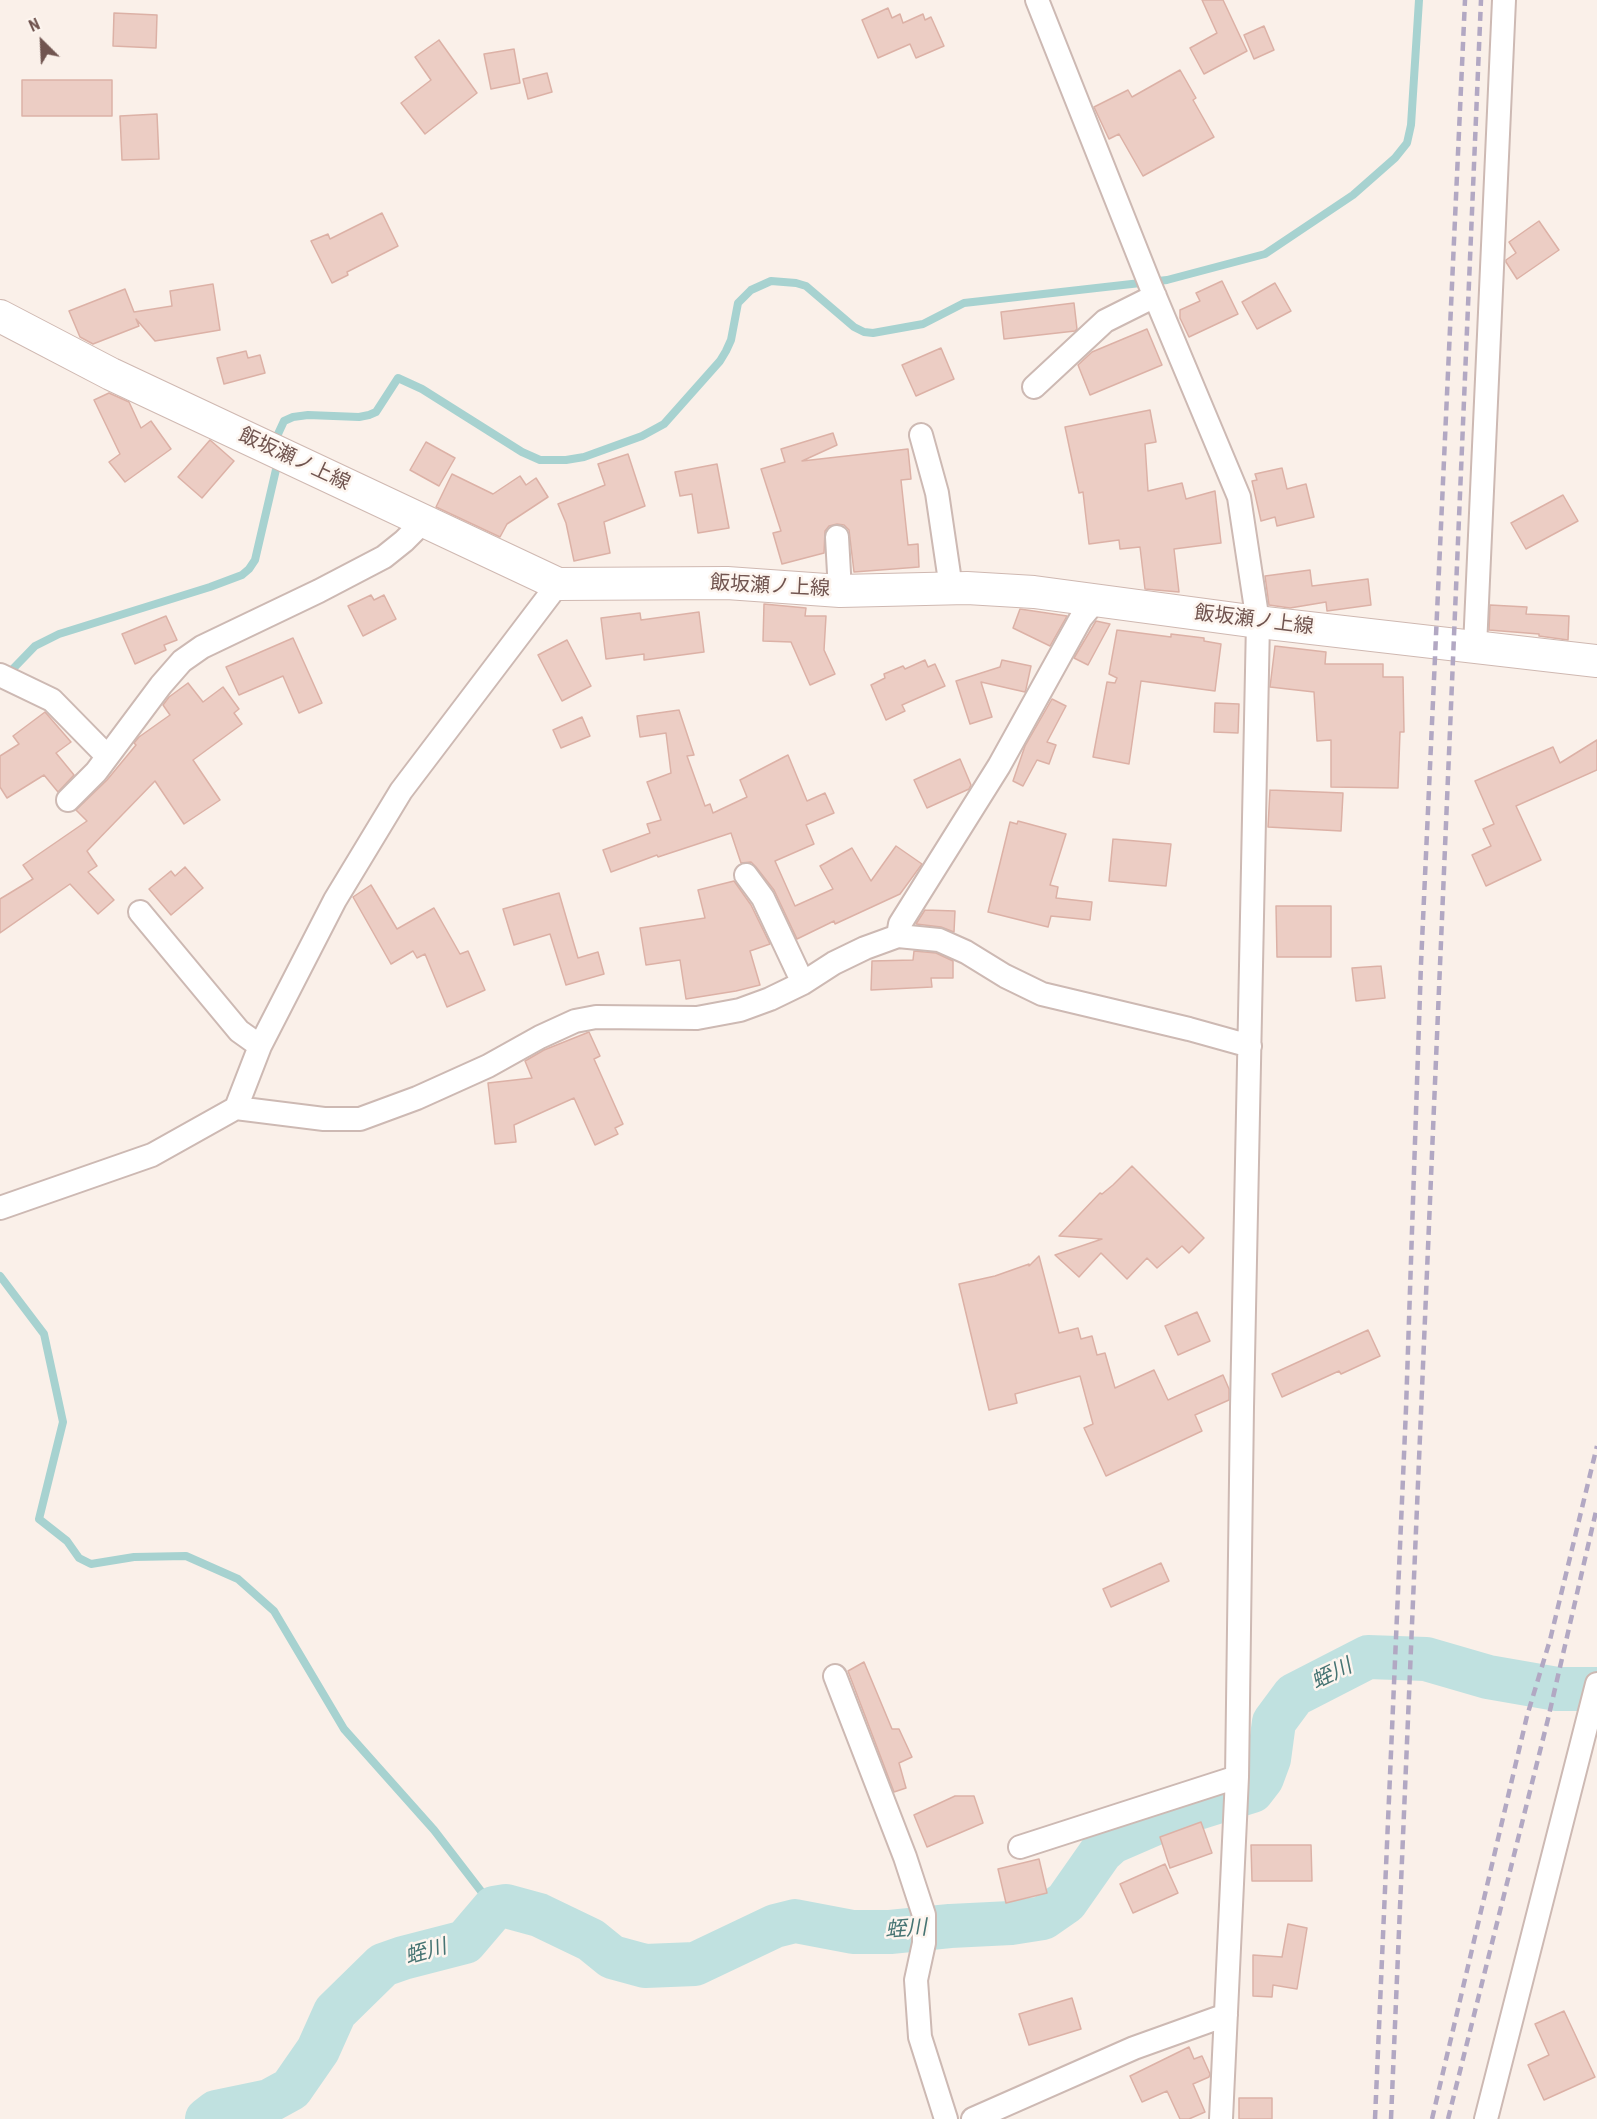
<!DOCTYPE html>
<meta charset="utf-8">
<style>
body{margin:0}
#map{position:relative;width:1597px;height:2119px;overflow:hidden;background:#faf0e9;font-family:"Roboto Condensed",sans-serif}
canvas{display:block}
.north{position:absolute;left:12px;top:12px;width:60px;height:60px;-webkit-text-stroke:4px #fdf5ef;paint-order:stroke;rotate:336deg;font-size:16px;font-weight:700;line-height:24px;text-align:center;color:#715550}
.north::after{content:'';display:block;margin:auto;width:21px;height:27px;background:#715550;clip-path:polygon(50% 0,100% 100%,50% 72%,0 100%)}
</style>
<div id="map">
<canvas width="1597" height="2119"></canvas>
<div class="north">N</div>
</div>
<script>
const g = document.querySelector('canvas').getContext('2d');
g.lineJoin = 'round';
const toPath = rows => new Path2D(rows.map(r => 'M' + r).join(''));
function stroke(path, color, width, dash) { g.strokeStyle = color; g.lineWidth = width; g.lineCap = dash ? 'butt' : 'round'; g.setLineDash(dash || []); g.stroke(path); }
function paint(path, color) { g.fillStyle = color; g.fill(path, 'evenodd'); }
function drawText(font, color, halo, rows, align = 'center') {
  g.font = font + ' "Roboto Condensed","Noto Sans JP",sans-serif'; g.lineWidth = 5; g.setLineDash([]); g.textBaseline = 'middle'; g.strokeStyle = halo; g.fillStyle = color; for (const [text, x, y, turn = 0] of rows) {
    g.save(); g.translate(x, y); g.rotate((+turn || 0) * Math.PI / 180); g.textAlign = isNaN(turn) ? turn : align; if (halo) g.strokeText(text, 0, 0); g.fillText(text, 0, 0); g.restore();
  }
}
stroke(toPath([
 [278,446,278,434,284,421,293,417,308,415,359,417,369,415,376,412,398,378,422,389,522,452,540,460,566,460,584,457,642,436,664,424,720,361,726,351,731,340,738,303,751,290,771,281,796,283,806,286,854,327,864,332,873,333,923,324,964,303,1167,280,1265,254,1353,195,1395,158,1407,143,1411,125,1419,0],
 [7,675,35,646,59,634,210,587,242,575,249,569,255,560,278,461],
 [0,1276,44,1334,63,1422,39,1519,67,1541,79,1558,91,1564,134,1557,186,1556,238,1579,274,1611,344,1729,434,1830,494,1908]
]), '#a7d2d0', 8);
stroke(toPath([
 [207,2119,216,2112,269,2101,291,2089,318,2050,335,2012,383,1965,403,1958,465,1942,494,1908,506,1906,539,1915,591,1940,612,1957,645,1966,695,1964,775,1926,795,1921,853,1932,890,1932,950,1926,1011,1923,1043,1918,1066,1902,1101,1852,1112,1842,1172,1816,1252,1791,1262,1778,1269,1759,1274,1722,1294,1695,1368,1657,1426,1659,1488,1677,1557,1689,1597,1689]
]), '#c0e1e0', 44);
const building = toPath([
 [1202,0,1223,0,1247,51,1204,74,1190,48,1217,33,1202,0],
 [888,8,892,18,900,14,903,23,923,14,925,20,931,17,944,46,916,58,910,44,878,58,862,20,888,8],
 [114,13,157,15,156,48,113,46,114,13],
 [1264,26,1274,50,1254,59,1244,35,1264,26],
 [439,40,477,93,425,134,401,103,431,80,415,57,439,40],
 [514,49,520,83,491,89,484,54,514,49],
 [1180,70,1196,98,1193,100,1214,137,1143,176,1119,134,1109,139,1094,107,1128,90,1132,97,1180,70],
 [547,73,552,92,528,99,523,79,547,73],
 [22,80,112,80,112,116,22,116,22,80],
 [157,114,159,159,122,160,120,116,157,114],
 [382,213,398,246,347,272,348,275,332,283,311,241,328,234,330,239,382,213],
 [1539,221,1559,250,1517,279,1506,262,1506,260,1516,253,1509,242,1539,221],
 [1222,281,1238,314,1189,337,1180,318,1180,310,1200,301,1196,293,1222,281],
 [1275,283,1291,311,1257,329,1242,302,1275,283],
 [213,284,220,330,155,341,136,319,139,326,93,344,80,337,69,311,125,289,134,312,172,306,170,291,213,284],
 [1074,303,1077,329,1075,331,1004,339,1001,312,1074,303],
 [1147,329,1162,365,1090,395,1078,365,1092,352,1147,329],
 [941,348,954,379,916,396,902,365,941,348],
 [246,351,248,358,260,355,265,373,224,384,217,358,246,351],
 [109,393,129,402,141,428,151,421,171,449,125,482,109,462,120,454,94,400,109,393],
 [1150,410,1156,442,1145,444,1148,491,1182,483,1186,499,1215,491,1221,543,1174,549,1179,592,1145,589,1140,547,1120,549,1119,540,1089,544,1083,492,1079,493,1065,427,1150,410],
 [833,433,837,445,802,461,908,449,911,479,901,480,908,545,918,544,919,567,854,572,849,530,844,525,837,524,829,526,825,531,824,553,782,564,773,533,781,531,761,469,785,462,781,449,833,433],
 [210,440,234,461,202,498,178,477,210,440],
 [426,442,455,458,439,486,410,470,426,442],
 [628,454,645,506,604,522,610,553,574,561,566,523,558,504,605,485,598,464,628,454],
 [717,464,729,528,698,533,692,494,680,496,675,472,717,464],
 [1282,468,1287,489,1306,484,1314,517,1277,526,1275,517,1261,521,1252,481,1257,480,1255,474,1282,468],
 [452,474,493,494,520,476,526,485,536,478,548,497,507,524,500,537,436,507,452,474],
 [1563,495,1578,521,1526,549,1511,523,1563,495],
 [1310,570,1312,586,1368,579,1371,605,1327,611,1326,602,1290,608,1269,605,1265,576,1310,570],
 [371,595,374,600,384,595,396,619,363,636,348,606,371,595],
 [764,604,806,608,805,616,826,616,824,650,835,674,810,685,791,642,763,641,764,604],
 [1490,605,1527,607,1526,614,1569,616,1568,640,1539,636,1539,634,1489,630,1490,605],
 [1020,609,1067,616,1050,646,1013,628,1020,609],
 [699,612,704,652,644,660,644,654,606,659,601,618,640,613,641,620,699,612],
 [166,616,177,640,164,645,166,650,135,664,122,634,166,616],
 [1096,621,1110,624,1088,665,1074,658,1096,621],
 [1117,630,1171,637,1171,634,1204,638,1204,641,1221,644,1215,691,1141,681,1129,764,1093,757,1107,682,1115,683,1117,678,1109,674,1117,630],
 [293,638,322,703,299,713,283,676,239,695,226,667,293,638],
 [567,640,591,686,562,701,538,655,567,640],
 [1275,646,1326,652,1325,664,1383,664,1383,677,1403,677,1404,732,1400,732,1398,788,1331,787,1331,740,1317,741,1314,692,1270,687,1275,646],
 [925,660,928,667,935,664,945,686,902,705,905,711,886,720,871,685,885,678,884,674,903,666,905,669,925,660],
 [1002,660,1031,666,1026,689,1025,692,981,682,992,717,970,724,956,681,1000,667,1002,660],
 [188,683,203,702,223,687,239,709,234,713,242,724,193,760,220,800,184,824,155,781,87,851,97,866,88,872,114,900,98,914,70,884,0,933,0,899,33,879,23,865,87,821,76,810,107,780,136,745,134,743,139,737,170,715,163,705,169,697,188,683],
 [1052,699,1066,706,1047,742,1056,745,1049,764,1037,760,1023,786,1013,781,1025,746,1052,699],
 [1215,703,1239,704,1238,733,1214,732,1215,703],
 [679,710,694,755,687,756,705,806,710,804,713,813,747,797,740,780,788,755,807,801,825,793,834,813,806,825,814,844,775,861,795,906,833,889,820,866,852,848,871,881,896,846,922,864,900,894,835,924,834,921,797,939,774,890,756,867,751,862,741,863,731,833,658,857,657,855,611,872,603,850,650,833,647,824,661,820,647,782,671,773,666,733,640,737,637,716,679,710],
 [45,712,71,742,56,753,74,775,58,792,44,775,7,798,0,787,0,756,19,744,13,736,45,712],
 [582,717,590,736,561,748,553,730,582,717],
 [1597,740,1597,770,1516,806,1541,860,1486,886,1472,855,1491,846,1483,829,1494,824,1475,781,1553,747,1560,763,1597,740],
 [960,759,971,785,969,789,927,808,914,780,960,759],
 [1270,790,1343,793,1341,831,1268,827,1270,790],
 [1018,821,1066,834,1050,885,1058,887,1056,898,1092,902,1090,920,1051,916,1048,927,988,912,1010,822,1017,824,1018,821],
 [1113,839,1171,844,1166,886,1109,881,1113,839],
 [185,867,203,888,171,915,149,889,171,871,175,876,185,867],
 [734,881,751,905,770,944,750,951,760,985,736,991,686,999,680,960,646,965,640,928,705,918,698,890,734,881],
 [371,885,397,929,434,908,460,954,468,951,485,990,447,1007,425,954,417,958,413,951,391,964,353,897,371,885],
 [559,893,578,958,598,952,604,974,566,985,550,934,514,945,503,909,559,893],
 [1276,906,1331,906,1331,957,1277,957,1276,906],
 [925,910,955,911,954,932,941,927,916,924,925,910],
 [914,951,936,953,953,961,953,978,931,978,932,987,871,990,872,961,913,960,914,951],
 [1381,966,1385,998,1356,1001,1352,968,1381,966],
 [589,1032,600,1056,594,1059,623,1124,615,1128,618,1134,595,1145,574,1098,514,1125,516,1142,495,1144,488,1083,532,1078,525,1061,544,1050,589,1032],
 [1132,1166,1204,1238,1189,1253,1182,1246,1157,1268,1147,1258,1127,1279,1101,1253,1079,1277,1055,1255,1102,1239,1059,1236,1100,1193,1102,1194,1113,1185,1132,1166],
 [1039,1256,1059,1333,1078,1328,1081,1339,1092,1336,1097,1355,1105,1353,1115,1388,1154,1370,1168,1400,1223,1375,1229,1389,1229,1400,1195,1415,1202,1431,1106,1476,1084,1428,1093,1424,1080,1376,1015,1394,1017,1403,989,1410,959,1284,995,1276,1029,1264,1029,1266,1039,1256],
 [1197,1312,1210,1341,1178,1355,1165,1326,1197,1312],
 [1368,1330,1380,1356,1341,1374,1339,1371,1282,1397,1272,1374,1368,1330],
 [1161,1563,1169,1581,1111,1607,1103,1589,1161,1563],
 [864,1662,892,1729,899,1729,912,1757,899,1763,906,1788,894,1792,848,1671,864,1662],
 [955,1796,974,1796,983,1823,927,1847,914,1815,955,1796],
 [1201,1822,1212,1853,1170,1868,1160,1837,1201,1822],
 [1251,1845,1311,1845,1312,1881,1252,1881,1251,1845],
 [1039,1859,1047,1893,1006,1903,998,1869,1039,1859],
 [1165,1864,1178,1893,1133,1913,1120,1884,1165,1864],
 [1288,1924,1307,1928,1297,1989,1273,1985,1272,1997,1253,1996,1253,1955,1282,1957,1288,1924],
 [1072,1998,1081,2029,1029,2045,1019,2014,1072,1998],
 [1564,2011,1595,2077,1544,2100,1528,2065,1549,2055,1535,2024,1564,2011],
 [1189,2047,1194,2059,1202,2056,1210,2074,1209,2077,1193,2084,1205,2112,1189,2119,1180,2119,1167,2091,1142,2102,1130,2076,1189,2047],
 [1239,2098,1272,2098,1272,2119,1239,2119,1239,2098]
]);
paint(building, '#eccdc4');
stroke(building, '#dcb1a6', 1.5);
const street = toPath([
 [1037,0,1151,287,1239,497,1258,622,1242,1407,1237,1777,1221,2119],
 [1034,387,1105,321,1155,296],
 [921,435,937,493,951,588],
 [837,537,840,591],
 [1475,647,1504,0],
 [0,675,52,700,107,756],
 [68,800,96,772,161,685,182,661,202,647,319,591,384,557,404,541,424,521],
 [746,875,763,898,803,983],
 [140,912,239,1031,260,1046],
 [898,936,900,924,999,766,1081,618,1095,601],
 [236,1108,260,1046,335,900,401,791,558,584],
 [0,1208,152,1155,236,1108,324,1119,360,1119,417,1098,488,1066,540,1037,575,1021,596,1017,697,1018,740,1010,770,999,803,983,834,963,865,948,898,936,939,940,966,952,1005,976,1042,994,1189,1029,1250,1046],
 [835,1676,905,1857,924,1915,924,1943,916,1980,920,2037,946,2119],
 [1020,1847,1237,1777],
 [973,2119,1134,2048,1226,2015],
 [1486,2119,1597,1684]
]);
const secondary = toPath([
 [0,316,111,374,558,584,727,583,840,591,967,588,1034,592,1258,622,1597,661]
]);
stroke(street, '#cdb9b3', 26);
stroke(secondary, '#cfb8b1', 34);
stroke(street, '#fff', 22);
stroke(secondary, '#fff', 32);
stroke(toPath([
 [1375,2119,1406,1409,1421,964,1465,0],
 [1391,2119,1481,0],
 [1432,2119,1527,1716,1550,1640,1597,1446],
 [1448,2119,1548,1719,1597,1507]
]), '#b2a8c3', 4.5, [9, 6]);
drawText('20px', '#715550', '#fdf5ef', [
 ["飯坂瀬ノ上線",294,460,25],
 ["飯坂瀬ノ上線",770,587,3],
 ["飯坂瀬ノ上線",1254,621,7]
]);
drawText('italic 21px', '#467473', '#fdf5ef', [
 ["蛭川",1332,1675,-26],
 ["蛭川",906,1930,-4],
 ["蛭川",426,1953,-16]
]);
</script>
